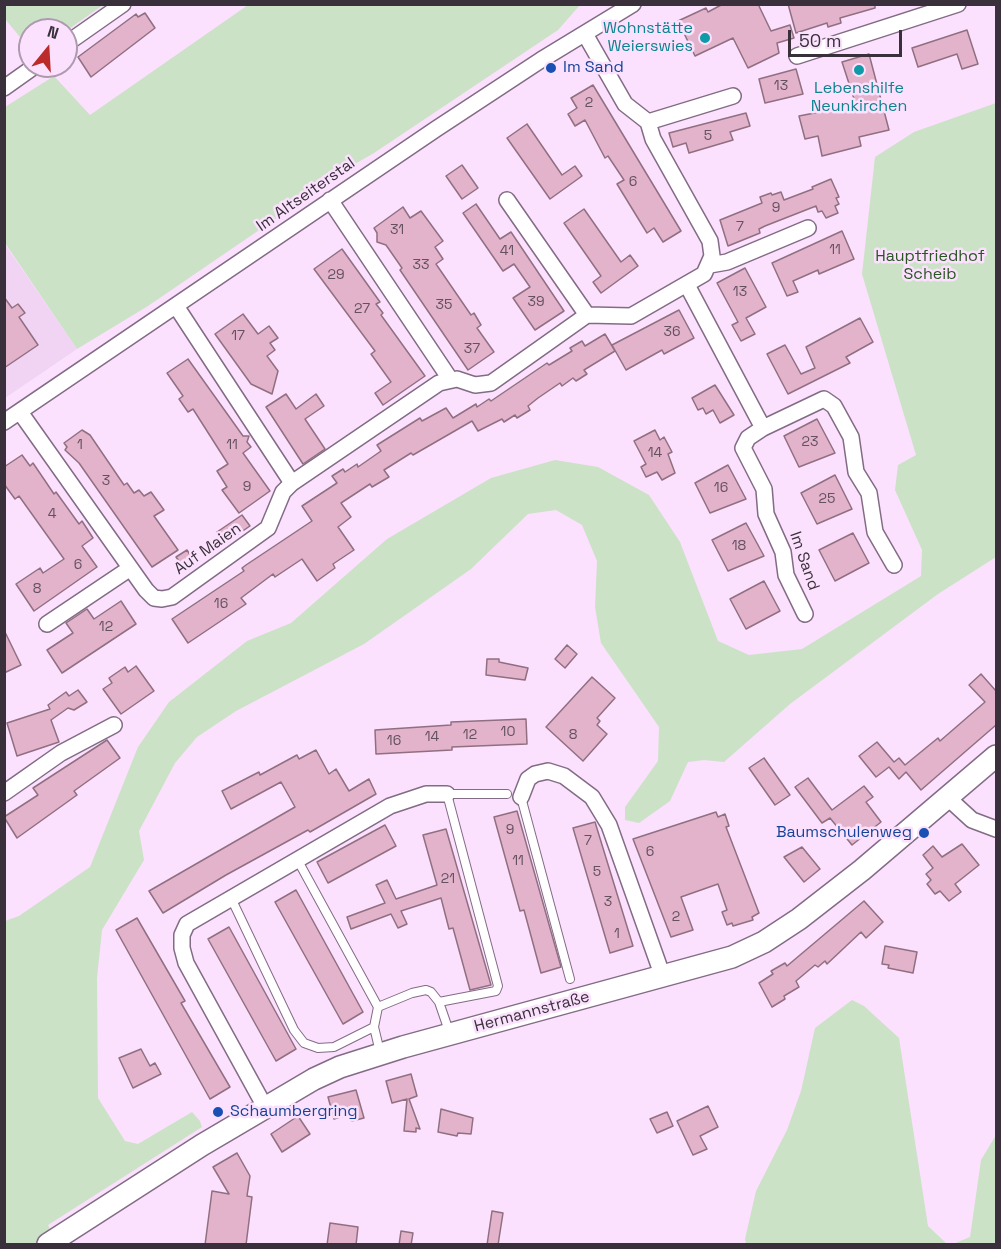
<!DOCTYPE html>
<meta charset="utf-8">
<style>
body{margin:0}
#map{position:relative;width:1001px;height:1249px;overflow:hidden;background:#fbe1fd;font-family:"Space Grotesk",sans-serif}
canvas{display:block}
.frame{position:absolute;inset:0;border:6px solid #3a303b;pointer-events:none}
.north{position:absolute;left:18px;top:18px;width:60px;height:60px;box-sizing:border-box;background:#fbe1fd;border:2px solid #ae9aaf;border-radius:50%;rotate:18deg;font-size:16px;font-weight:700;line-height:24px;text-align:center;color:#3a303b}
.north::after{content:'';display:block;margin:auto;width:21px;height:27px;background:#bb2b2a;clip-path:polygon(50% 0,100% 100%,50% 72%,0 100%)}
.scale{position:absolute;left:788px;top:30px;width:114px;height:27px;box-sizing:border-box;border:3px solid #3a303b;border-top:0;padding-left:8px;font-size:18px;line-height:21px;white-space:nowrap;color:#3a303b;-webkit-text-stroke:4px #fbe1fd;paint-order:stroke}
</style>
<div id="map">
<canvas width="1001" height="1249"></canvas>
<div class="frame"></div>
<div class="north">N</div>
<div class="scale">50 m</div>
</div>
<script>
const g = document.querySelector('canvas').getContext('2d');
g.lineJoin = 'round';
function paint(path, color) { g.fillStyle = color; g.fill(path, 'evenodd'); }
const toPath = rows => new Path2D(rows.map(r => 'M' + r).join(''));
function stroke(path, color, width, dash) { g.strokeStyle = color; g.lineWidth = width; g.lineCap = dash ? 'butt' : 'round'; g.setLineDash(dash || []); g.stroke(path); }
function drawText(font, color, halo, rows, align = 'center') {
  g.font = font + ' "Space Grotesk",sans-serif'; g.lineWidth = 5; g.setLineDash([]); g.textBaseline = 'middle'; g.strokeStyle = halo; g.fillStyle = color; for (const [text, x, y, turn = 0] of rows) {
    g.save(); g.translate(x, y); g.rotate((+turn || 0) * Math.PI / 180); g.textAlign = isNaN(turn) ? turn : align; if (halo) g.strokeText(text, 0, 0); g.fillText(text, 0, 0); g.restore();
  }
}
paint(toPath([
 [4,243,77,349,5,398,4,398]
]), '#f1d3f4');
paint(toPath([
 [4,5,5,4,103,5,66,31,30,30,30,49,5,19],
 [248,5,580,5,558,30,374,153,348,168,330,171,319,179,309,196,148,306,77,349,5,243,5,107,54,76,90,115],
 [996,103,996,557,938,594,790,704,724,762,704,760,688,762,670,801,639,823,625,820,625,807,658,761,659,727,601,643,595,607,597,561,582,525,556,510,528,514,471,569,364,644,236,711,197,737,175,763,139,831,144,860,102,930,97,978,98,1098,125,1141,138,1144,192,1112,200,1121,202,1127,48,1225,56,1244,5,1244,5,921,19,916,90,867,138,747,169,702,247,641,291,623,387,539,491,478,555,460,598,467,649,495,680,542,718,641,749,655,802,649,921,576,922,550,895,490,898,465,916,455,862,274,875,157,914,132],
 [852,1000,864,1006,899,1038,928,1226,947,1244,746,1244,745,1239,756,1191,787,1130,801,1091,815,1028],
 [996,1135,996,1244,953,1244,970,1237,981,1160]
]), '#cbe2c7');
const building = toPath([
 [723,4,758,4,771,31,790,25,794,38,777,43,779,53,748,68,733,38,695,56,678,21,706,8,708,12,723,4],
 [788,4,875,4,875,8,840,18,841,23,828,27,827,23,796,33,788,4],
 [145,13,155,28,91,77,78,57,136,14,138,17,145,13],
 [967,30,978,64,962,69,957,54,918,67,912,48,967,30],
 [869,54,889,130,859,137,861,146,822,156,818,136,805,139,799,116,856,105,842,62,869,54],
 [796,69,803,94,765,103,759,79,796,69],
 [593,85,681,231,663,242,654,228,647,233,617,184,624,180,608,156,605,158,585,120,575,126,568,114,577,108,571,98,593,85],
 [746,113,750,126,730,132,733,140,689,153,686,143,673,147,669,133,746,113],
 [527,124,562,175,575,166,582,176,550,199,507,138,527,124],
 [462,165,478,188,462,199,446,176,462,165],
 [831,179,839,197,836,198,839,204,835,206,838,213,826,218,822,211,818,212,816,206,765,226,759,229,760,233,728,246,720,220,762,203,760,197,771,193,772,195,781,192,784,200,813,189,812,187,831,179],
 [476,204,500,239,511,232,564,311,535,330,513,298,530,287,514,264,503,271,463,213,476,204],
 [403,207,410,218,421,211,443,241,435,247,443,259,436,264,471,315,474,313,481,325,477,328,494,352,468,370,400,270,402,268,386,245,377,242,377,233,374,228,403,207],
 [584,209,621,262,630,255,638,266,601,293,593,282,601,276,564,223,584,209],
 [842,231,854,259,819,274,818,270,793,281,798,292,787,296,772,263,842,231],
 [342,249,380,302,376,304,383,313,381,315,425,376,383,405,375,393,391,382,371,354,375,351,314,269,342,249],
 [745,268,766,307,746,318,755,334,741,341,732,325,738,322,717,283,745,268],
 [4,297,12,308,18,304,25,313,19,317,38,345,4,368,4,297],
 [679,310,694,338,664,354,662,350,626,370,612,345,679,310],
 [243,314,258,334,269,326,278,338,270,343,275,350,267,356,278,371,272,394,251,384,215,334,243,314],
 [860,318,873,342,846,357,850,363,788,394,767,354,785,345,801,374,815,368,806,347,860,318],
 [605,334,615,351,584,370,587,374,576,381,573,378,562,386,560,383,538,398,528,406,530,410,517,418,515,415,504,422,502,419,478,431,472,421,413,455,411,453,384,470,389,477,372,487,370,484,341,503,351,517,338,527,354,550,333,564,335,568,317,581,302,559,275,577,273,574,241,598,246,604,188,643,172,619,244,571,242,568,246,565,312,521,302,506,337,483,332,476,343,469,345,472,357,464,358,467,381,451,377,445,420,418,422,421,446,408,453,418,476,404,477,407,489,399,491,401,547,363,549,365,572,351,570,348,582,341,585,346,605,334],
 [188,359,243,436,249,436,247,442,251,447,243,453,270,491,239,513,222,490,227,487,217,471,228,464,193,409,188,412,179,399,183,396,167,373,188,359],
 [715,385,734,415,720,423,713,410,706,414,703,408,698,410,692,398,715,385],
 [286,394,296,409,316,394,324,406,305,419,325,449,303,464,266,407,286,394],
 [817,419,835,453,799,467,784,436,817,419],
 [82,430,90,435,124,485,127,483,134,493,139,490,144,496,151,492,164,510,154,516,178,550,152,567,79,463,65,450,67,447,64,443,82,430],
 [655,430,660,440,664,437,672,452,668,454,675,473,662,480,657,472,646,477,641,467,646,464,634,441,655,430],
 [22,455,30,466,33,463,54,494,56,492,79,524,82,521,93,538,82,546,97,567,34,611,16,584,40,568,43,573,64,559,19,496,15,499,4,484,4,467,22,455],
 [728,465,746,499,710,513,695,483,728,465],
 [835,475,852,509,817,524,801,493,835,475],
 [242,515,250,526,225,543,217,532,242,515],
 [746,523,764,556,728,571,712,540,746,523],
 [853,533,869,563,835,581,819,550,853,533],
 [187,550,196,564,186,571,176,557,187,550],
 [764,581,780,611,746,629,730,599,764,581],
 [121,601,136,624,62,673,47,650,73,633,66,623,87,609,94,619,121,601],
 [4,630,21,665,4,673,4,630],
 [567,645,577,654,565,668,555,659,567,645],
 [487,659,499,659,499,662,528,668,525,680,486,675,487,659],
 [136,666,154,691,121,714,103,689,112,683,109,678,125,667,128,672,136,666],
 [981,674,996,691,996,725,921,790,906,772,899,779,889,767,876,777,859,756,877,742,894,762,899,758,905,765,938,738,940,741,985,702,969,685,981,674],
 [592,677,615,698,597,718,600,721,597,725,607,734,583,761,546,727,592,677],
 [78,690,87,702,74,710,68,708,51,720,59,742,17,756,7,723,50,709,48,705,66,692,69,696,78,690],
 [526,719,527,744,452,747,452,750,376,754,375,730,451,725,451,722,526,719],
 [107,740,120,758,74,791,77,795,17,838,4,817,38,795,33,788,107,740],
 [316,750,329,774,336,769,349,791,369,779,376,794,310,832,308,830,226,875,163,913,149,891,295,807,281,782,231,809,222,791,259,772,260,775,297,755,299,759,316,750],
 [764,758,790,795,775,805,749,768,764,758],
 [808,778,832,810,864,786,873,797,866,802,881,822,852,845,830,818,822,823,795,787,808,778],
 [517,811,561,967,541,973,524,910,520,911,494,817,517,811],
 [716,812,718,817,725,814,729,826,726,827,759,913,752,917,753,920,733,926,732,923,727,925,722,912,727,910,718,884,681,897,693,930,671,937,633,839,716,812],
 [595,822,633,946,610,953,573,828,595,822],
 [385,825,396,846,328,883,317,862,385,825],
 [446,829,491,985,470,990,453,928,449,929,441,898,401,911,407,924,398,928,391,914,351,929,347,917,385,903,376,885,387,880,396,899,437,885,423,835,446,829],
 [962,844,979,865,955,884,961,892,949,901,940,891,935,894,927,884,931,880,926,874,933,868,923,855,933,846,942,857,962,844],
 [802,847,820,869,804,882,784,857,802,847],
 [296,890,363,1012,343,1024,275,902,296,890],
 [864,901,883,922,866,938,861,932,827,964,825,961,818,967,815,965,796,981,799,987,784,996,785,999,772,1007,759,983,773,974,771,971,785,963,787,966,864,901],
 [137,918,185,1001,181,1003,230,1087,210,1099,116,930,137,918],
 [229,927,296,1049,276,1061,208,939,229,927],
 [885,946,917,952,913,973,888,968,889,965,882,964,885,946],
 [141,1049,150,1066,155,1063,161,1074,133,1088,119,1058,141,1049],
 [411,1074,417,1096,409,1099,420,1129,416,1128,416,1132,404,1131,407,1099,392,1103,386,1081,411,1074],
 [356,1090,364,1118,352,1121,350,1114,334,1119,328,1097,356,1090],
 [708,1106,718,1127,700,1136,707,1149,693,1155,677,1121,708,1106],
 [441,1109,473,1118,471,1134,458,1133,457,1136,438,1132,441,1109],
 [667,1112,673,1126,657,1133,650,1119,667,1112],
 [298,1116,310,1134,282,1152,271,1134,298,1116],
 [237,1153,250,1176,247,1196,252,1197,246,1245,205,1245,212,1191,229,1194,213,1167,237,1153],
 [492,1211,503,1213,498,1245,487,1245,492,1211],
 [330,1223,358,1227,356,1245,327,1245,330,1223],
 [401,1231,413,1233,411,1245,399,1245,401,1231]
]);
paint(building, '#e3b3cc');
stroke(building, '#906f81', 1.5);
const lane = toPath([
 [521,797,570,979],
 [297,859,378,1007],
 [231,898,294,1030,304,1043,318,1048,334,1047,374,1027],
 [439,1002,496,991,498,986,447,794,507,794],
 [380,1052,374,1027,378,1007,412,993,426,990,431,992,439,1002,450,1034]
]);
const street = toPath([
 [66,44,123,4],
 [797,56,958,4],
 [4,88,35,66],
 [648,122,733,96],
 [330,200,450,379],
 [507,200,587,315],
 [710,265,727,262,808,228],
 [687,285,763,428],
 [176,306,292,483],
 [20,412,146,590,154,598,162,599,172,597,268,528,283,492,292,483,439,383,457,379,475,385,491,383,587,315,631,316,704,274,712,256,710,241,653,139,648,122,625,104,585,34],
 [4,422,436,129,541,60,633,4],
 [805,614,786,575,783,552,766,514,764,489,743,448,748,438,763,428,824,399,834,406,851,437,856,472,869,493,875,532,894,565],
 [47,624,129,569],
 [4,793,61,753,114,725],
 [521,797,528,779,535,774,548,771,564,776,592,797,609,825,663,977],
 [948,798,972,820,996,829],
 [265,1107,186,963,182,948,182,935,187,924,390,806,426,794,447,794]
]);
const secondary = toPath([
 [48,1244,202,1145,314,1079,340,1067,403,1047,732,957,764,942,799,919,862,870,996,756]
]);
stroke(lane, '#836b85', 10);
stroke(street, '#836b85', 18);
stroke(secondary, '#836b85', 24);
stroke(lane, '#fff', 8);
stroke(street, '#fff', 15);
stroke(secondary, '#fff', 21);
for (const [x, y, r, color] of [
 [705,38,6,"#0f9aa8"],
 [551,68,6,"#1a4fb4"],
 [859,70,6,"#0f9aa8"],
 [924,833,6,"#1a4fb4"],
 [218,1112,6,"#1a4fb4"]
]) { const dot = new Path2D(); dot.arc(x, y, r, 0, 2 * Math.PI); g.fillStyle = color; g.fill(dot); stroke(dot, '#fbe1fd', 2); }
drawText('14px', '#64515f', null, [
 ["13",781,86],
 ["2",589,103],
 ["5",708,136],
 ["6",633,182],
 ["9",776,208],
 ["7",740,227],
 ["31",397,230],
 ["11",835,250],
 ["41",507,251],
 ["33",421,265],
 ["29",336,275],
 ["13",740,292],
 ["39",536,302],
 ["35",444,305],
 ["27",362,309],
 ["36",672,332],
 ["17",238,336],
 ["37",472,349],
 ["23",810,442],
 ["1",80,445],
 ["11",232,445],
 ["14",655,453],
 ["3",106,481],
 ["9",247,487],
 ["16",721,488],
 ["25",827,499],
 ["4",52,514],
 ["18",739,546],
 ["6",78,565],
 ["8",37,589],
 ["16",221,604],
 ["12",106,627],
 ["10",508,732],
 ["12",470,735],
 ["8",573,735],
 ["14",432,737],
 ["16",394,741],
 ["9",510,830],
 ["7",588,841],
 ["6",650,852],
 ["11",518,861],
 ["5",597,872],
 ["21",448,879],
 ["3",608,902],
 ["2",676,917],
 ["1",617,934]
]);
drawText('16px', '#0d838f', '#fbe1fd', [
 ["Wohnstätte",693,29],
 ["Weierswies",693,47],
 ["Lebenshilfe",859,89,"center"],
 ["Neunkirchen",859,107,"center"]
], 'right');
drawText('16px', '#164399', '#fbe1fd', [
 ["Im Sand",563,68],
 ["Baumschulenweg",912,833,"right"],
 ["Schaumbergring",230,1112]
], 'left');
drawText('16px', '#3a303b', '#fbe1fd', [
 ["Im Altseiterstal",306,195,-35],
 ["Auf Maien",208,549,-35],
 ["Im Sand",804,561,71],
 ["Hermannstraße",532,1012,-15]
]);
drawText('16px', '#285521', '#fbe1fd', [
 ["Hauptfriedhof",930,257],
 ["Scheib",930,275]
]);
</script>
